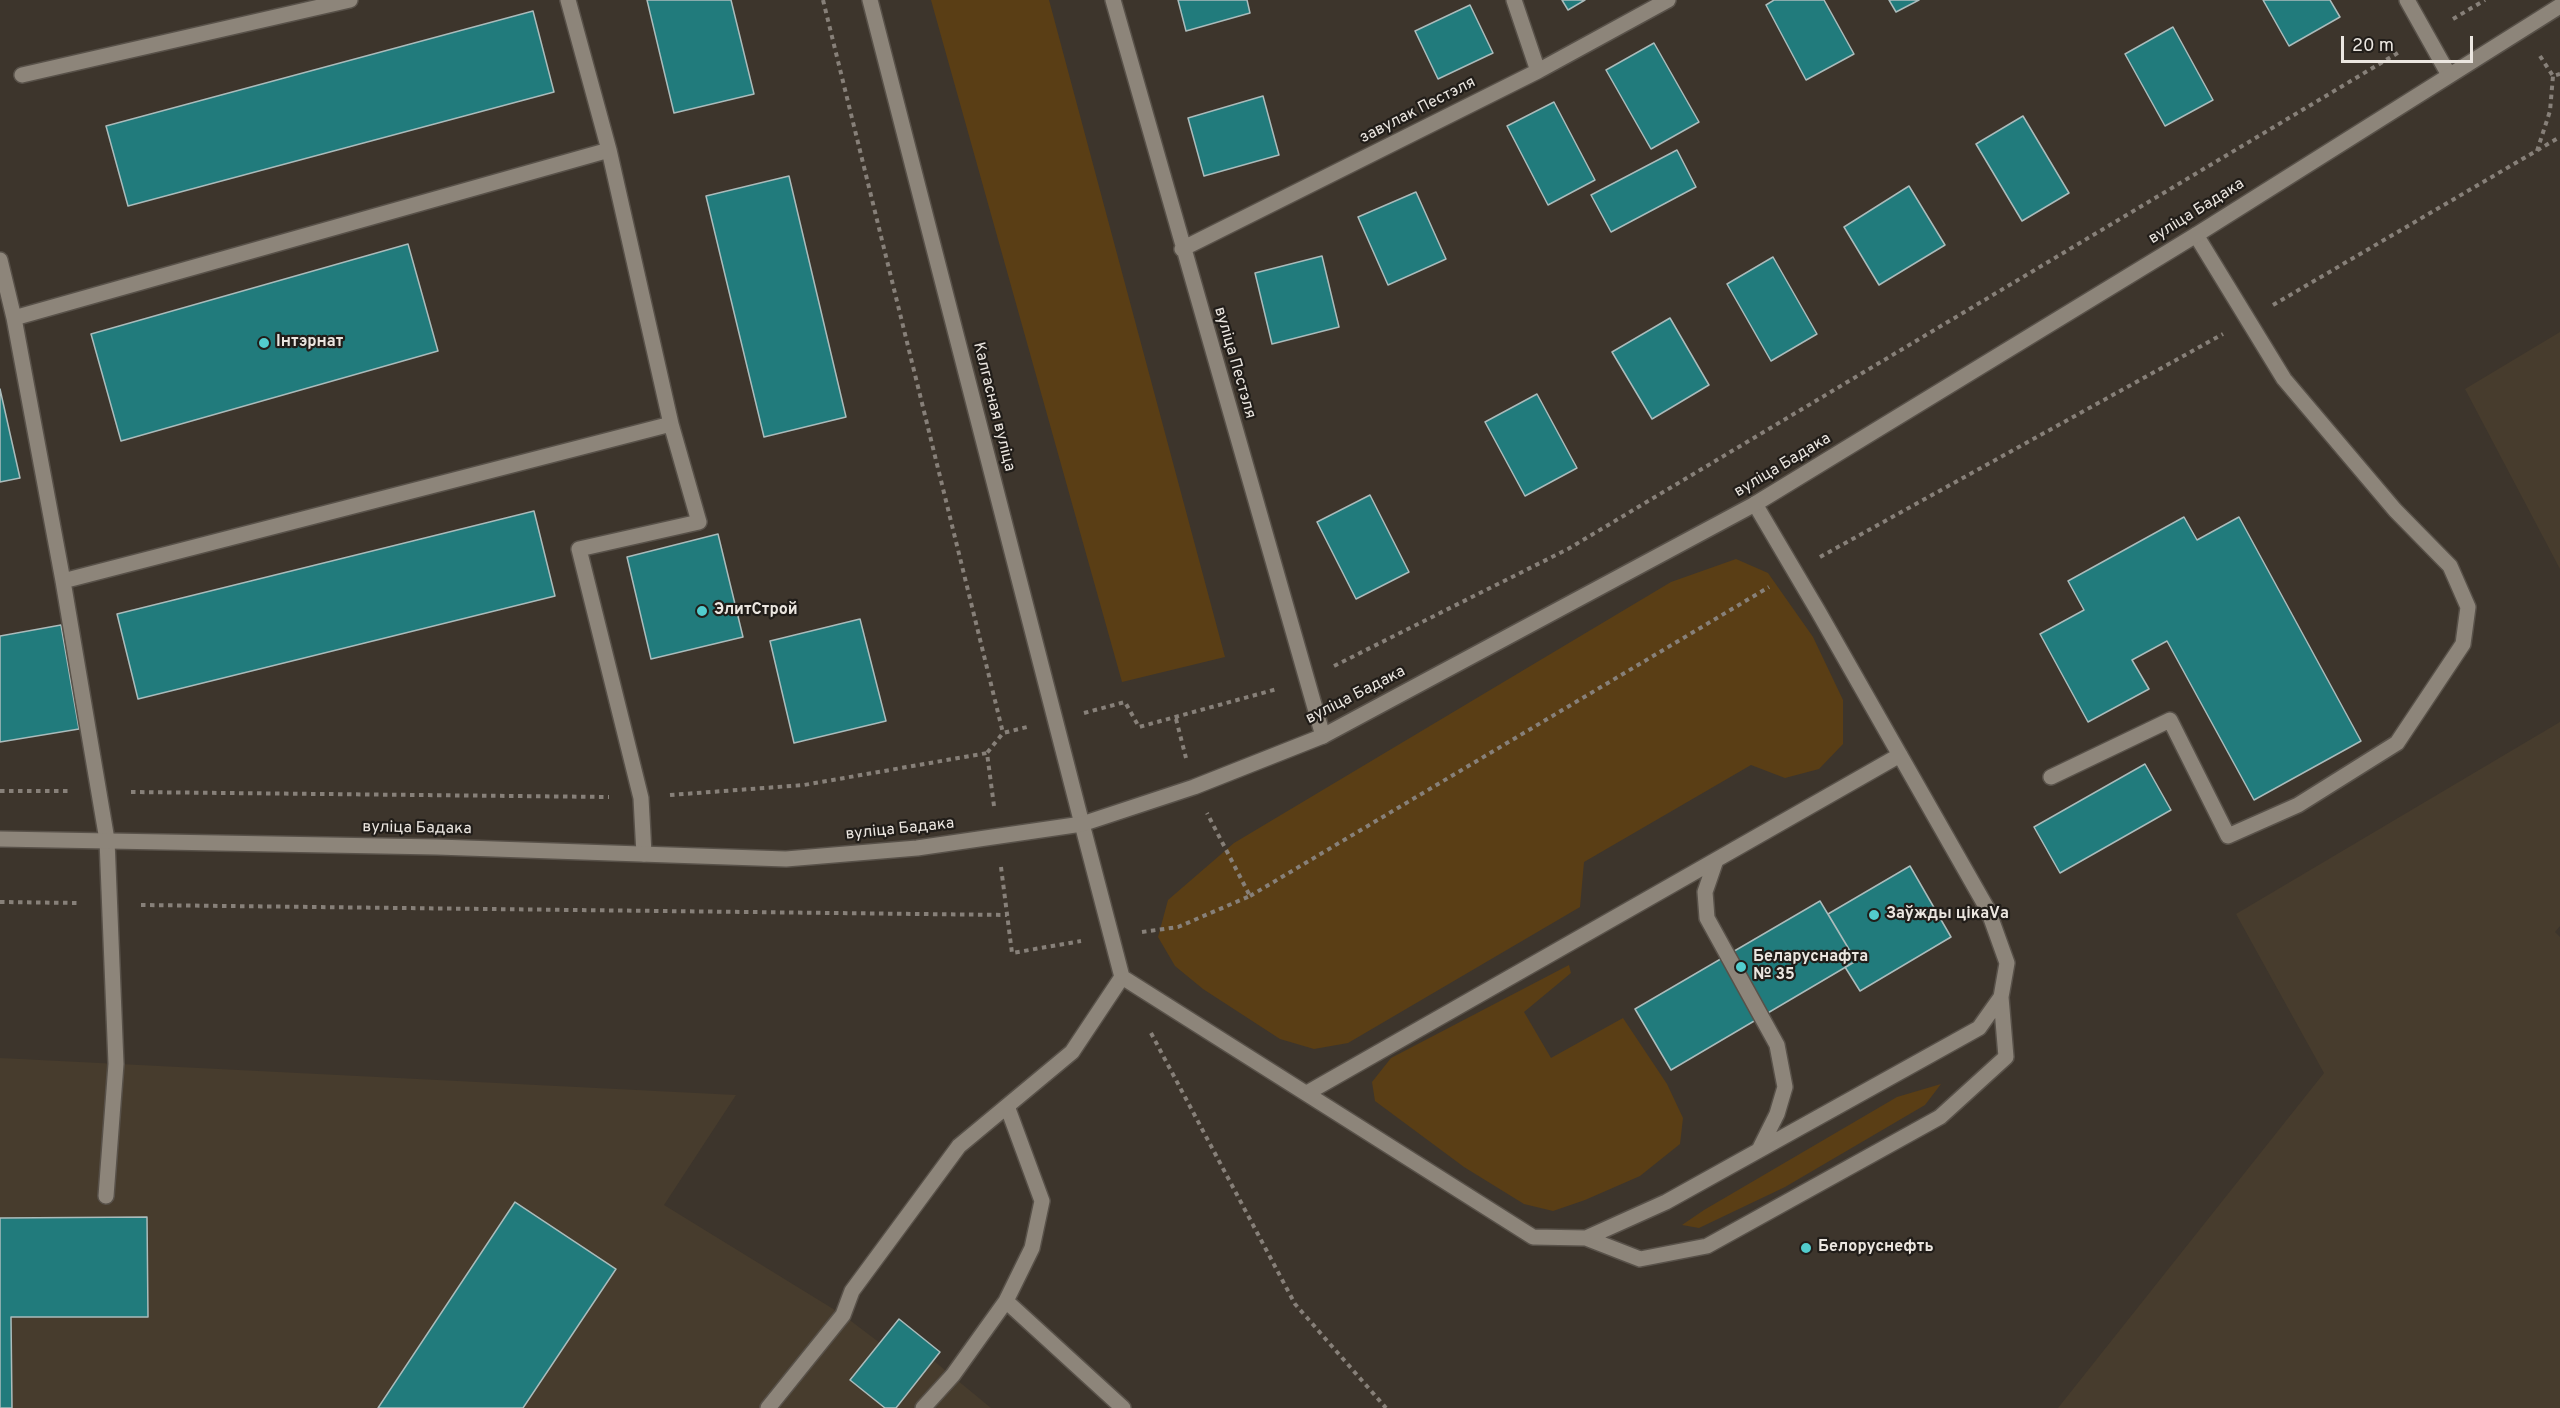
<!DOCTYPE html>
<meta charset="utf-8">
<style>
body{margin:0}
#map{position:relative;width:2560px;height:1408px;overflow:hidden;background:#3d352c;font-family:Overpass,sans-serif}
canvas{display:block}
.scale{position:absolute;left:2341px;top:36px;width:132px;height:27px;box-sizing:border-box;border:3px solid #ebe6e0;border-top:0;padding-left:8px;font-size:18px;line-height:21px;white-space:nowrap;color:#ebe6e0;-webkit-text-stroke:4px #211d19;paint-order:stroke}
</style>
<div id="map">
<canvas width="2560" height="1408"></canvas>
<div class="scale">20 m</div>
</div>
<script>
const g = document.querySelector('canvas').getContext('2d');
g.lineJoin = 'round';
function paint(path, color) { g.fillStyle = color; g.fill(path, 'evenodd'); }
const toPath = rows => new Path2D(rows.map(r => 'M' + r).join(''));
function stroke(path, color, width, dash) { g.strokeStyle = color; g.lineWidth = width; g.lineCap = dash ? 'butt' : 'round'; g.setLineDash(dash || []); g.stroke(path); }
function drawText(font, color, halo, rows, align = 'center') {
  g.font = font + ' Overpass,sans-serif'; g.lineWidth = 4.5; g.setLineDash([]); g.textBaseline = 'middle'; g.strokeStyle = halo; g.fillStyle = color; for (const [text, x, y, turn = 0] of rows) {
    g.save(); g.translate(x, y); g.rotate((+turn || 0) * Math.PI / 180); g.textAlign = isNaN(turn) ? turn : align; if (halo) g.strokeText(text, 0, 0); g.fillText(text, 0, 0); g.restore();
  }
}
paint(toPath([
 [2560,332,2560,569,2465,389],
 [2560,722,2560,926,2555,932,2560,937,2560,1408,2058,1408,2324,1073,2236,914],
 [0,1058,736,1095,664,1205,843,1315,880,1343,899,1319,940,1352,934,1361,991,1408,0,1408]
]), '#473c2d');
paint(toPath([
 [931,0,1049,0,1225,657,1122,682],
 [1736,559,1768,573,1813,637,1843,700,1843,744,1819,769,1785,778,1751,765,1584,862,1580,907,1348,1043,1314,1049,1280,1039,1203,989,1175,966,1158,937,1168,900,1234,843,1671,582],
 [1569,965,1571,973,1524,1012,1551,1058,1623,1018,1667,1084,1683,1118,1680,1144,1640,1176,1585,1200,1553,1211,1524,1204,1464,1167,1375,1101,1372,1082,1391,1058],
 [1941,1084,1925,1105,1785,1187,1699,1228,1682,1225,1704,1210,1897,1097]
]), '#5a3e15');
const building = toPath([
 [647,0,731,0,754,94,674,113,647,0],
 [1178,0,1247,0,1250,13,1186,31,1178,0],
 [1562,0,1585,0,1568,10,1562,0],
 [1774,0,1824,0,1854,54,1806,80,1766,5,1774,0],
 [1889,0,1919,0,1896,12,1889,0],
 [2263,0,2330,0,2340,17,2289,46,2263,0],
 [1470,5,1493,53,1438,79,1415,31,1470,5],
 [533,11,554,92,128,206,106,126,533,11],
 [2173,27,2213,100,2165,126,2125,54,2173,27],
 [1654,43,1699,122,1651,149,1606,70,1654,43],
 [1263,96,1279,155,1204,176,1188,118,1263,96],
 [1554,102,1595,180,1548,205,1507,126,1554,102],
 [2023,116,2069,193,2022,221,1976,144,2023,116],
 [1677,150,1696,187,1611,232,1591,195,1677,150],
 [789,176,846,417,764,437,706,196,789,176],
 [1909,186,1945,245,1879,285,1844,227,1909,186],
 [1416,192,1446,259,1388,285,1358,217,1416,192],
 [408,244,438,351,121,441,91,334,408,244],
 [1322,256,1339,327,1272,344,1255,273,1322,256],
 [1773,257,1817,334,1771,361,1727,284,1773,257],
 [1670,318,1709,385,1652,419,1612,352,1670,318],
 [0,389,20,478,0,482,0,389],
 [1537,394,1577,468,1525,496,1485,422,1537,394],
 [1370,495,1409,572,1356,599,1317,522,1370,495],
 [534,511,555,596,138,699,117,614,534,511],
 [2184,517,2197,540,2239,517,2361,741,2254,800,2167,641,2132,660,2149,689,2088,722,2040,634,2084,610,2068,581,2184,517],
 [718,534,743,637,651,659,627,557,718,534],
 [860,619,886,721,794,743,770,641,860,619],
 [61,625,79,729,0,742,0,636,61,625],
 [2145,764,2171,810,2060,873,2034,827,2145,764],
 [1910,866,1951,937,1860,991,1845,967,1856,961,1828,914,1910,866],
 [1820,901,1856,961,1671,1070,1635,1009,1820,901],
 [515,1202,616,1269,523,1408,378,1408,515,1202],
 [147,1217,148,1317,11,1317,12,1408,0,1408,0,1218,147,1217],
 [899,1319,940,1352,896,1408,885,1408,850,1380,899,1319]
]);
paint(building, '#217b7c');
stroke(building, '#abbcbc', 1.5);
const service = toPath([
 [22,75,350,0],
 [0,260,14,318,63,581,107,840,116,1064,106,1196],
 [14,318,609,150,568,0],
 [63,581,671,424,609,150],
 [2051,777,2170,720,2228,836,2298,805,2397,743,2463,644,2468,607,2450,566,2395,510,2284,379,2196,235],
 [644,854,641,798,579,549,699,522,671,424],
 [1716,860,1705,892,1707,918,1777,1045,1785,1087,1777,1114,1759,1150],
 [1122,977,1533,1237,1586,1238,1666,1202,1979,1028,2001,997,2007,963,1988,910,1818,611,1755,504],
 [1307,1093,1900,755],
 [1586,1238,1640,1259,1707,1246,1940,1117,2006,1057,2001,997],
 [1006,1301,1123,1408],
 [768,1408,843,1315,852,1291,959,1146,1072,1052,1122,977,1082,824],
 [923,1408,953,1375,1006,1301,1032,1248,1042,1201,1007,1106]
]);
const minor = toPath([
 [1113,0,1323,736],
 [1514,0,1538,71],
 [2407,0,2449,75],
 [1182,249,1538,71,1668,0]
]);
const tertiary = toPath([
 [870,0,1082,824]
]);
const secondary = toPath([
 [0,839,437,847,786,859,917,848,1082,824,1194,787,1323,736,1755,504,2196,235,2560,6]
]);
stroke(service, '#585149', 18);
stroke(minor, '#585149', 18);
stroke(tertiary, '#585149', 18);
stroke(secondary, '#585149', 18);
stroke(toPath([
 [823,0,1003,733],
 [2453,19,2485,0],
 [2540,56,2553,76,2560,74],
 [2537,151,2550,111,2553,76],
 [2273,305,2560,137],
 [1820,557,2223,334],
 [1334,666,1568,549,2401,51],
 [1084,713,1125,702,1139,727,1277,689],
 [1176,719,1186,758],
 [0,791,69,791],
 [131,792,609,797],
 [670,795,804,785,987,753],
 [994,806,987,753,1003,733,1027,727],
 [1001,867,1012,953,1081,941],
 [1250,896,1769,587],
 [0,902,79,903],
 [141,905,1007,915],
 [1142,932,1178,927,1250,896,1207,813],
 [1151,1033,1295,1304,1386,1408]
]), '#878079', 4, [4.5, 4.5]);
stroke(service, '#8d857a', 15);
stroke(minor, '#8d857a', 15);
stroke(tertiary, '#8d857a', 15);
stroke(secondary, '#8d857a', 15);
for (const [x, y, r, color] of [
 [264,343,6,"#52cdce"],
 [702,611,6,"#52cdce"],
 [1874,915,6,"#52cdce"],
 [1741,967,6,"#52cdce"],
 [1806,1248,6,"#52cdce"]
]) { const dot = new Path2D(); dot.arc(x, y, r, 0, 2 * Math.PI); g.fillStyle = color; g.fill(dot); stroke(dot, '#211d19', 2); }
drawText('16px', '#ebe6e0', '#211d19', [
 ["завулак Пестэля",1418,111,-27],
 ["вуліца Бадака",2197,212,-32],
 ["вуліца Пестэля",1234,363,74],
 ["Калгасная вуліца",993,407,76],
 ["вуліца Бадака",1783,466,-31],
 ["вуліца Бадака",1356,696,-27],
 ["вуліца Бадака",417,829,1],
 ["вуліца Бадака",900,830,-6]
]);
drawText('bold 16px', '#ebe6e0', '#211d19', [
 ["Інтэрнат",276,343],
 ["ЭлитСтрой",714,611],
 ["Заўжды цікаVа",1886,915],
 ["Беларуснафта",1753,958],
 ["№ 35",1753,976],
 ["Белоруснефть",1818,1248]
], 'left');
</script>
